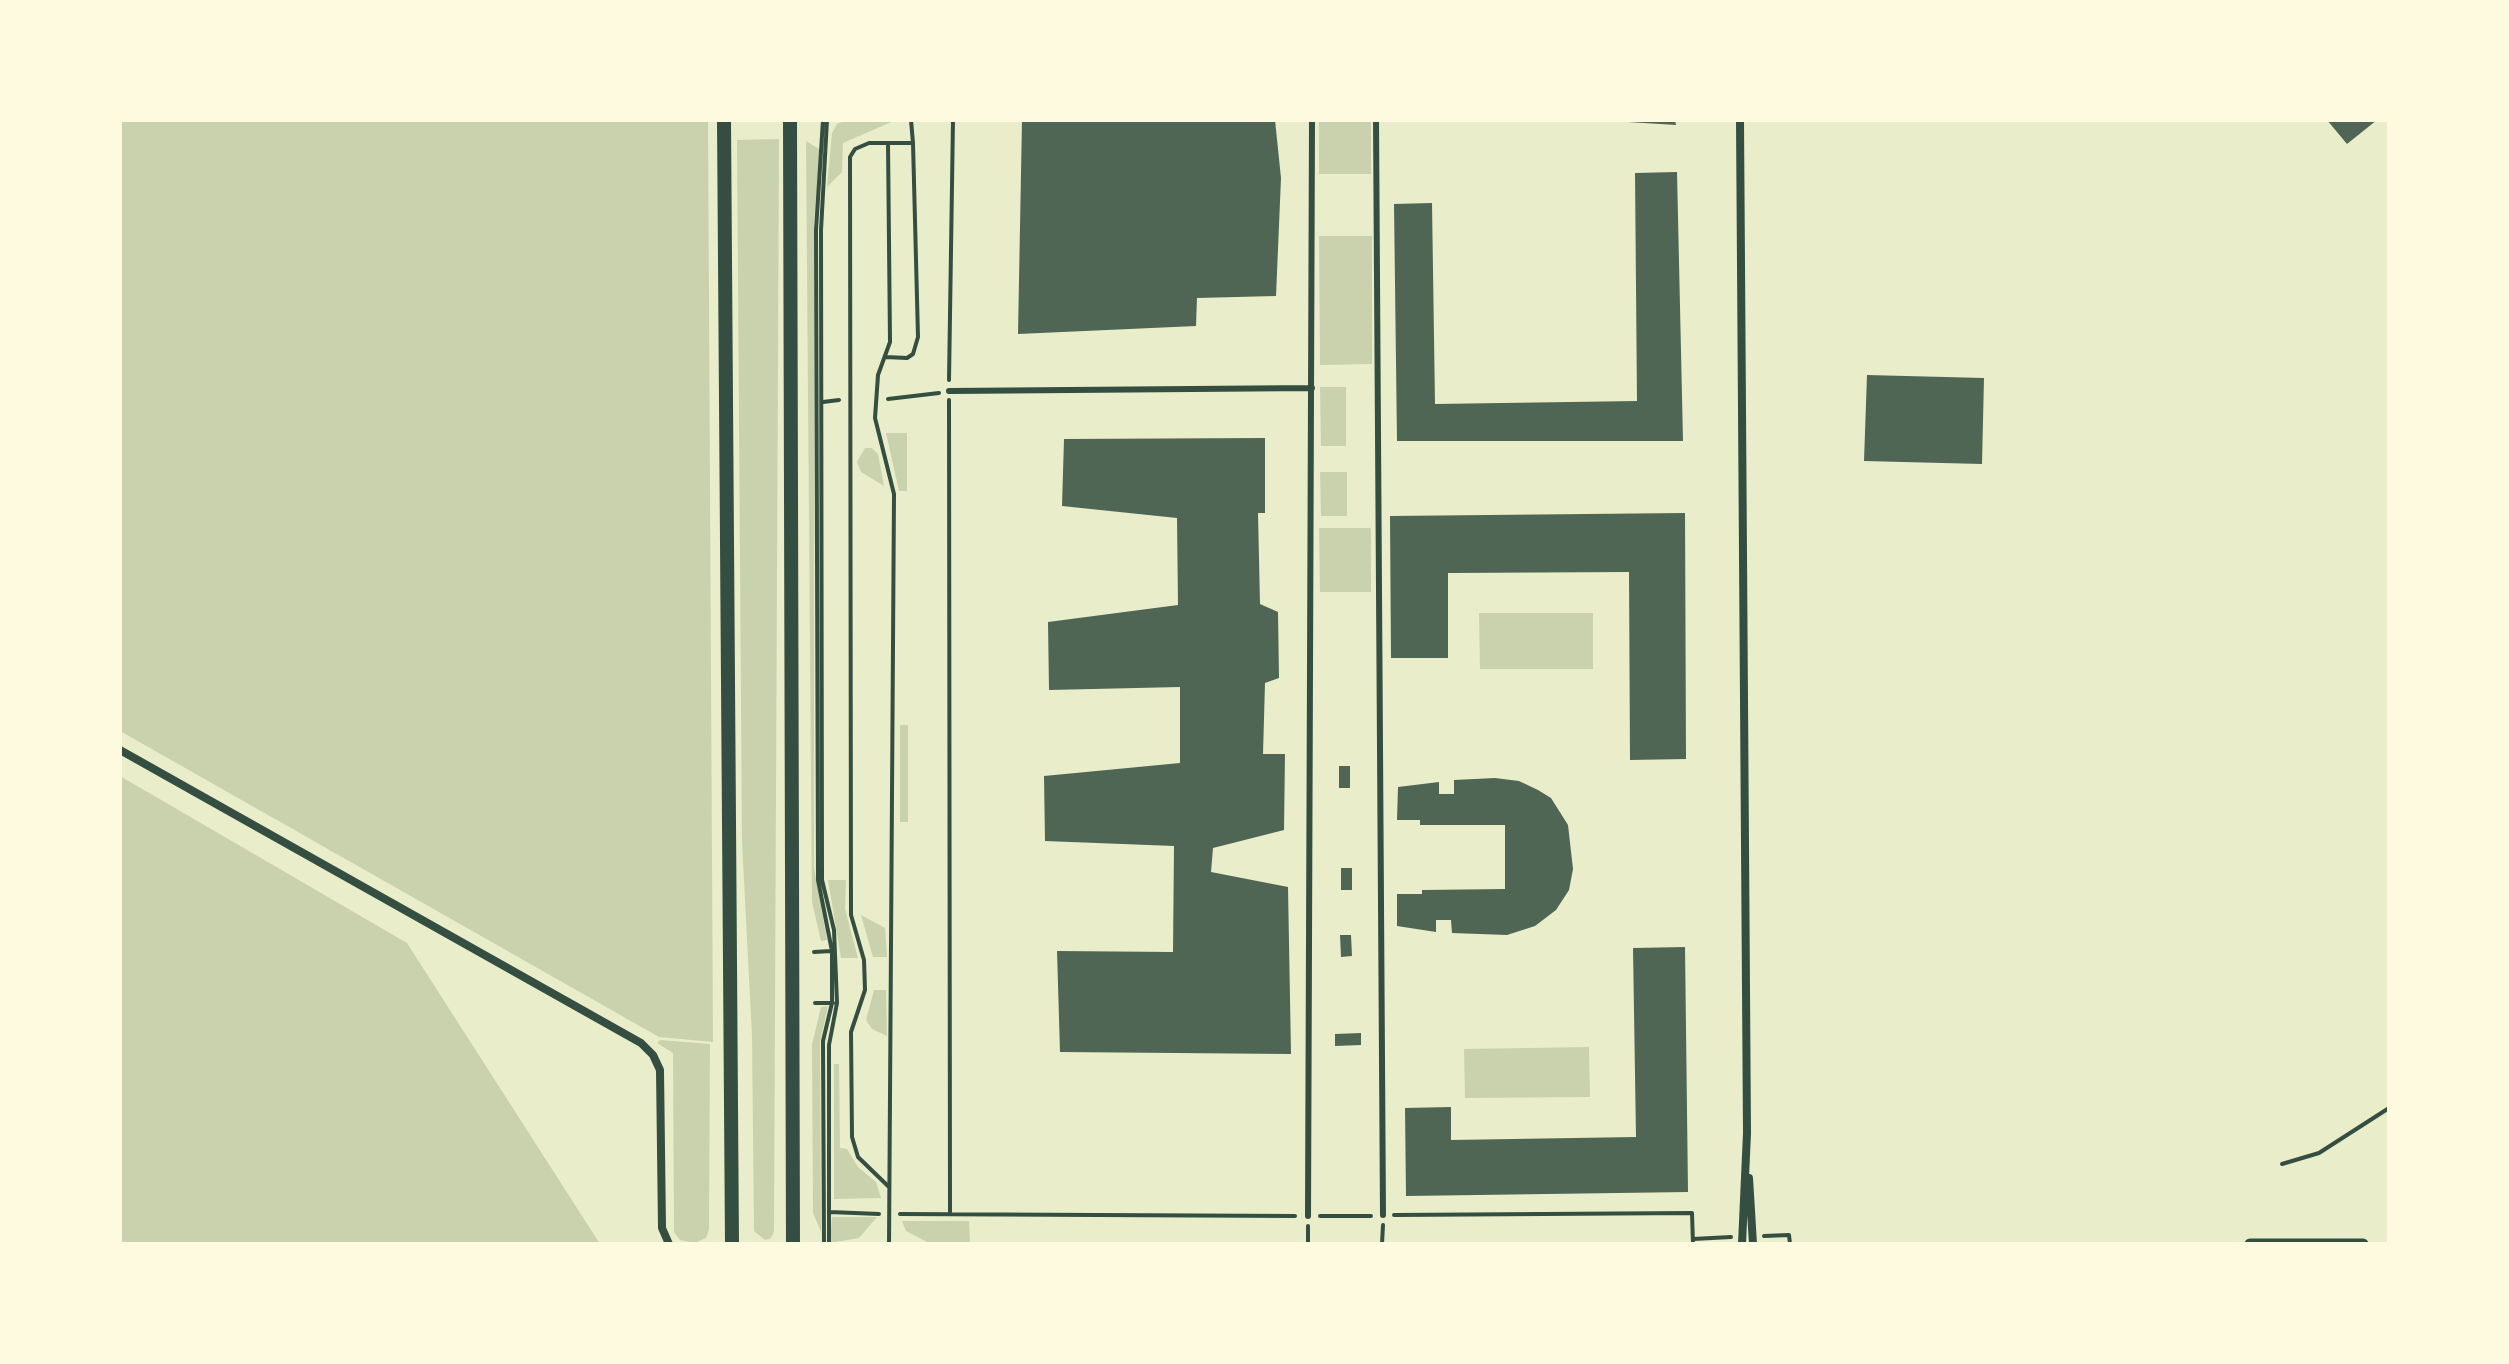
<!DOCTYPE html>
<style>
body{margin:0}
#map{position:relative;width:2509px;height:1364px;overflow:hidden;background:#e9edc9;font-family:Ubuntu,sans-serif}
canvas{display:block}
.frame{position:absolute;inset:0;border:122px solid #fefae0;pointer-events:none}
</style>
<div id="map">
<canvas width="2509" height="1364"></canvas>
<div class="frame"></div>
</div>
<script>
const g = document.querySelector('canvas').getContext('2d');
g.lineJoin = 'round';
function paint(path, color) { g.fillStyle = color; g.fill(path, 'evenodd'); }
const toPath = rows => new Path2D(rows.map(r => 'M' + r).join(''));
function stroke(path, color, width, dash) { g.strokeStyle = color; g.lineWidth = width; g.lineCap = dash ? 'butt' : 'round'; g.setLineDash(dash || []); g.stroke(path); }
paint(toPath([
 [120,120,708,120,713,1042,659,1037,120,731],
 [847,120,896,120,843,143,842,172,827,187,832,133,837,124],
 [1319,120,1371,120,1371,174,1319,174],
 [779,139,774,1231,771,1238,765,1240,754,1231,752,1036,742,842,737,140],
 [806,141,821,150,814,220,814,867,827,940,821,941,812,902],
 [1319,236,1372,236,1372,364,1320,365],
 [1320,387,1346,387,1346,446,1321,446],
 [886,433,907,433,907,491,899,491],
 [865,448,872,448,878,454,884,486,861,472,857,462],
 [1320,472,1347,472,1347,516,1321,516],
 [1319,528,1371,528,1371,592,1320,592],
 [1479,613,1593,613,1593,669,1480,669],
 [900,725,908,725,908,822,900,822],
 [120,776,407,943,600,1244,120,1244],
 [828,880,846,880,845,909,858,958,841,958],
 [861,915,885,928,887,957,873,957],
 [874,990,886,990,887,1036,872,1029,866,1020],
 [828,1006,820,1042,821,1232,813,1213,812,1044,821,1007],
 [660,1040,710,1044,709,1229,706,1238,695,1243,680,1240,674,1232,673,1053,657,1043],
 [1589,1047,1590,1097,1465,1098,1464,1049],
 [834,1064,839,1064,840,1148,847,1149,858,1167,876,1182,881,1198,834,1199],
 [832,1217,877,1217,859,1238,830,1243],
 [902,1221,969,1221,970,1243,927,1242,906,1231]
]), '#cad2ad');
paint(toPath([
 [1022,120,1275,120,1281,178,1276,296,1197,298,1196,326,1018,334],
 [1628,120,1675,120,1676,125,1628,122],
 [2327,120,2377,120,2347,144],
 [1677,172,1683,441,1397,441,1394,204,1432,203,1435,404,1637,401,1635,173],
 [1867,375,1984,378,1982,464,1864,461],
 [1265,438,1265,513,1258,513,1260,604,1278,612,1279,678,1265,683,1263,754,1285,754,1284,830,1213,848,1211,872,1288,887,1291,1054,1060,1052,1057,951,1173,952,1174,846,1045,841,1044,776,1180,763,1180,687,1049,690,1048,622,1178,605,1177,518,1062,506,1064,439],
 [1685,513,1686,759,1630,760,1629,572,1448,573,1448,658,1391,658,1390,516],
 [1339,766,1350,766,1350,788,1339,788],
 [1495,778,1519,781,1538,790,1551,798,1568,825,1573,869,1569,890,1556,910,1535,926,1507,935,1452,933,1451,920,1436,920,1436,932,1397,926,1397,894,1422,894,1422,890,1505,889,1505,825,1420,825,1420,820,1397,820,1398,787,1439,782,1439,794,1454,794,1454,780],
 [1341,868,1352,868,1352,890,1341,890],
 [1340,935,1351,935,1352,956,1341,957],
 [1685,947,1688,1192,1406,1196,1405,1108,1451,1107,1451,1140,1636,1137,1633,948],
 [1361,1033,1361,1045,1335,1046,1335,1034]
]), '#4f6655');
stroke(toPath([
 [823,120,816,230,818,880,832,951,832,1003,823,1041,824,1244],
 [827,120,821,230,822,880,834,930,837,1003,829,1045,829,1244],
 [949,380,953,120],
 [888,399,939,393],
 [949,400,950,1214],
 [823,402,839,400],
 [814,952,831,951],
 [815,1003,833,1003],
 [2282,1164,2319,1153,2389,1108],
 [830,1212,879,1214],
 [900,1214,1295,1216],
 [1394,1215,1692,1213,1693,1244],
 [1320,1216,1371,1216],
 [1308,1226,1308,1244],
 [1764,1236,1789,1235,1790,1244],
 [1693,1239,1731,1237],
 [1382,1244,1383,1225]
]), '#344e41', 4);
stroke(toPath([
 [888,143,890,342,878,375,875,418,894,494,889,1244],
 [885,357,907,358,913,354,918,337,913,143],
 [889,1187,858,1157,852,1137,851,1032,865,990,864,960,851,915,850,157,855,149,869,143,913,143,911,120]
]), '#344e41', 4);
stroke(toPath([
 [1376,120,1383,1215],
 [949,391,1312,388],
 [1308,1216,1312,120]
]), '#344e41', 6);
stroke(toPath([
 [1740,120,1747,1133,1742,1244],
 [120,750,641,1043,653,1055,660,1070,662,1228,669,1244],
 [1749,1178,1753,1244]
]), '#344e41', 8);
stroke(toPath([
 [2250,1244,2363,1244]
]), '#344e41', 11);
stroke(toPath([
 [724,120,732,1244],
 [790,120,793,1244]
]), '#344e41', 14);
</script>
